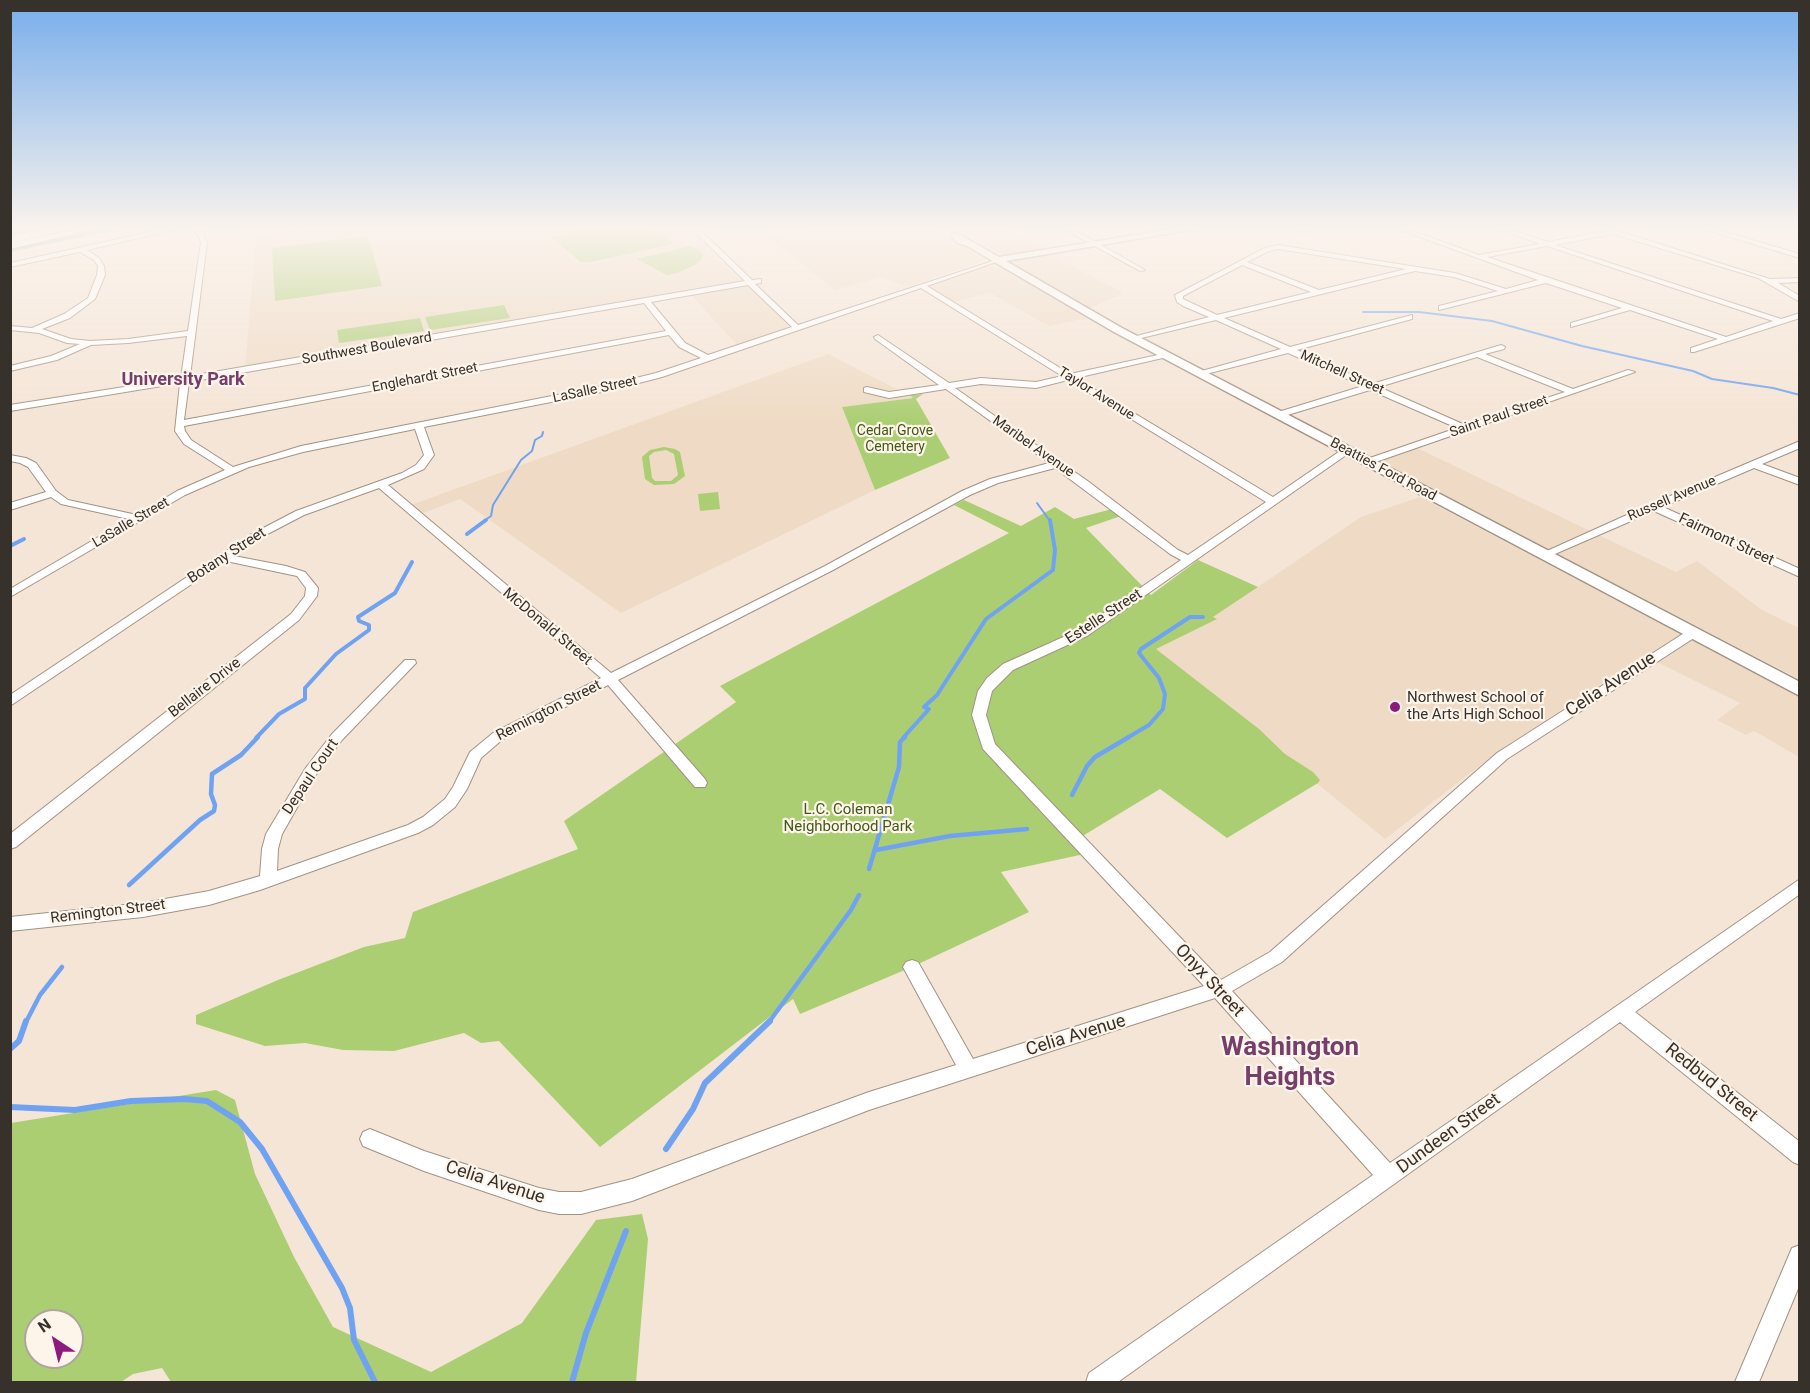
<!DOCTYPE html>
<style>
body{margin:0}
#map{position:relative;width:1810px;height:1393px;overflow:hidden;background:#f5e5d6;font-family:Roboto,sans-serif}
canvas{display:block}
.frame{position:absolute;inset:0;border:12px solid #37312b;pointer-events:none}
.north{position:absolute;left:24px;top:1309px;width:60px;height:60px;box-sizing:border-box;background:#fdf4ea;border:2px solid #aea69e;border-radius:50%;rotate:325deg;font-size:16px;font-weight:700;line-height:24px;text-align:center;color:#37312b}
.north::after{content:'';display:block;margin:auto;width:21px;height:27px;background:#8d1b7d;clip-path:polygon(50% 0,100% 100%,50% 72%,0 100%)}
</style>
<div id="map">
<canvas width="1810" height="1393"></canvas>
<div class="frame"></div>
<div class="north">N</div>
</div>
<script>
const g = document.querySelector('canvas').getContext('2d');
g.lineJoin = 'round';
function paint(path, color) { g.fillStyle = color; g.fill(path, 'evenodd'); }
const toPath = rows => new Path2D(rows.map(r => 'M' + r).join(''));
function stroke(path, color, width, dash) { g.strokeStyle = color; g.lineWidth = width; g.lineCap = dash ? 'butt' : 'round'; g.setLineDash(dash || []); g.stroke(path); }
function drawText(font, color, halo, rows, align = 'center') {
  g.font = font + ' Roboto,sans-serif'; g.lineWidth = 4.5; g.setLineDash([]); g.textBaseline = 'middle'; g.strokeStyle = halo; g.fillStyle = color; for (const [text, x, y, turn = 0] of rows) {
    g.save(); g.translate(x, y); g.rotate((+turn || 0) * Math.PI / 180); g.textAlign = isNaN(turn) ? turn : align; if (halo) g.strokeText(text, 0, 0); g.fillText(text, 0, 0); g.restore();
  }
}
paint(toPath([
 [317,228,688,228,790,327,738,346,687,291,245,368,256,236],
 [825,228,934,228,985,260,909,287,880,277,835,290,766,236],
 [954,228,1004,228,1044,250,1002,255],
 [1050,254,1123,293,1088,309,1010,262],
 [987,266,998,267,1088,318,1049,326,990,293,954,302,927,287],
 [828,354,914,398,842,407,875,490,621,613,460,499,421,514,411,505],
 [1417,448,1676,572,1697,561,1762,610,1799,628,1799,679,1377,461],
 [1420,497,1799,696,1799,757,1754,731,1746,735,1717,720,1740,703,1645,656,1504,747,1385,839,1149,646,1212,618,1361,517]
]), '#efdbc5');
paint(toPath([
 [109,228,126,228,11,252,10,249],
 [638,228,665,235,674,244,590,262,581,262,551,237,591,229],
 [368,236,382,286,275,301,272,248],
 [690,246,700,251,703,255,701,260,695,265,677,273,667,275,637,259],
 [504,305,510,318,430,330,425,317],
 [420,318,424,331,339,343,337,330],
 [923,394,916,399,950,458,875,490,842,407,913,398,910,395],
 [664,447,675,449,680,452,685,476,674,484,654,485,645,479,642,457,650,450],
 [666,450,674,454,678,475,671,481,655,481,652,478,649,456,654,452],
 [718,492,720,509,700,511,698,494],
 [964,500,1021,526,1055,507,1074,519,1112,509,1121,516,1086,528,1151,595,1198,560,1258,587,1213,617,1217,619,1156,649,1259,729,1285,754,1313,772,1320,780,1318,783,1227,838,1160,789,1076,840,1089,853,1001,872,1029,912,912,967,800,1014,793,999,600,1147,499,1041,481,1043,464,1033,394,1051,343,1050,305,1043,265,1046,196,1024,196,1015,278,980,364,947,405,938,413,912,578,849,564,821,736,702,720,686,1009,533,954,505],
 [216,1090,235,1100,255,1174,294,1257,333,1327,431,1372,522,1323,596,1220,642,1214,648,1239,636,1382,171,1382,162,1368,133,1374,121,1382,11,1382,11,1123],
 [36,1321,72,1321,72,1357,36,1357]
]), '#abce73');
stroke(toPath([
 [10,250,117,228],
 [1363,312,1419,312,1492,321,1582,346,1693,371,1712,379,1773,388,1800,395],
 [1037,503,1050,521],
 [484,521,491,516,493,505,521,460,532,451,535,440,542,436,543,432]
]), '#6fa3f2', 2);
stroke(toPath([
 [467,534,486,520],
 [10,546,24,539],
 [256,738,279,714,305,699,305,688,336,654,369,630,369,625,359,621,358,617,395,593,412,562],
 [903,738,929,709,924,707,937,695,986,619,1053,570,1055,550,1050,520],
 [1127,738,1149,725,1163,709,1165,694,1159,678,1139,653,1141,649,1190,617,1203,617]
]), '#6fa3f2', 4);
stroke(toPath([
 [1072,795,1087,766,1095,757,1129,737],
 [876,850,950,836,1027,829],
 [869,869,899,767,900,742,905,737],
 [129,885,200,820,214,811,215,805,211,794,212,774,241,755,258,737],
 [26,1022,40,995,62,967],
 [769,1022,851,910,859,895]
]), '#6fa3f2', 4.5);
stroke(toPath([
 [10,1049,19,1041,26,1021],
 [10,1107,75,1110,131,1101,184,1099,207,1101,240,1122,262,1149,342,1288,350,1308,354,1340,375,1382],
 [666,1149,693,1109,705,1083,770,1021],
 [572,1382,586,1333,626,1231]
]), '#6fa3f2', 6);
const street = toPath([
 [168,228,182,228,87,250,99,258,104,266,105,275,95,299,70,318,42,329,71,339,90,341,128,339,188,331,201,242,197,234,191,228,198,228,202,232,207,242,190,376,745,281,691,228,698,228,752,280,761,279,761,283,755,284,798,325,999,259,999,261,927,286,1070,374,1167,353,1167,357,1076,378,1273,497,1343,449,1349,449,1349,453,1087,636,1013,670,992,691,986,715,995,744,1221,980,1270,952,1497,753,1689,630,1697,630,1699,633,1697,636,1507,759,1282,962,1232,991,1390,1163,1800,879,1800,894,1635,1012,1800,1142,1800,1165,1793,1162,1620,1022,1118,1382,1086,1382,1089,1373,1373,1175,1215,998,869,1110,632,1201,581,1214,559,1214,539,1210,424,1171,363,1146,360,1139,363,1132,370,1129,424,1151,539,1188,559,1192,581,1192,632,1179,869,1092,956,1065,903,967,906,962,912,960,918,962,973,1059,1204,986,983,749,972,715,978,691,987,678,1003,664,1079,630,1181,560,1170,554,1055,468,998,483,970,495,833,570,618,680,705,779,707,783,705,787,695,787,608,685,503,739,481,758,467,789,455,807,433,825,418,833,260,890,209,905,143,917,10,931,10,917,143,903,209,891,260,876,262,849,266,834,305,769,332,734,405,660,415,660,416,663,342,740,315,776,282,834,278,849,277,871,408,825,423,817,445,799,453,787,470,752,493,733,601,678,379,488,304,515,258,539,234,556,286,566,305,572,318,588,317,596,299,620,16,847,10,849,10,834,291,614,305,596,306,588,297,576,226,561,10,706,10,695,250,535,296,511,402,473,416,465,424,455,415,429,303,452,249,467,185,495,10,597,10,589,129,519,61,504,51,497,10,510,10,503,46,492,28,467,20,463,10,461,10,455,26,458,36,463,56,491,68,500,137,515,177,491,225,470,184,444,175,431,180,383,10,411,10,405,181,378,187,336,128,343,91,345,57,360,10,371,10,366,51,356,80,344,67,343,39,333,10,330,10,326,32,328,64,314,88,298,97,275,98,266,94,260,80,252,10,267,10,263,168,228],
 [748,285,792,327,708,355,685,343,651,302,748,285],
 [921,288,1062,376,1036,382,981,378,949,383,878,335,874,337,875,339,939,385,889,392,867,387,864,388,864,392,889,398,946,389,1049,463,990,479,962,491,825,566,611,673,388,485,424,469,434,455,424,427,612,390,662,377,921,288],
 [644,303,666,331,184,420,189,382,644,303],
 [669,335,679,347,701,358,656,373,612,384,301,446,233,467,191,440,185,431,184,426,669,335],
 [1068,380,1266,502,1188,555,1178,550,1089,482,955,388,981,384,1036,388,1068,380],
 [1062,228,1071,228,1145,270,1140,271,1062,228],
 [1293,228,1303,228,1309,232,1306,234,1293,228],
 [1395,228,1405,228,1479,255,1540,244,1496,228,1507,228,1548,242,1605,231,1598,228,1609,228,1770,279,1800,278,1800,282,1778,283,1800,296,1800,302,1758,278,1613,234,1555,245,1781,319,1800,313,1800,318,1694,352,1691,352,1691,348,1718,339,1630,310,1571,327,1571,323,1622,308,1546,283,1439,310,1439,306,1498,291,1454,277,1415,271,1224,318,1290,347,1412,315,1412,319,1297,350,1372,384,1501,345,1505,347,1504,349,1485,354,1573,389,1628,370,1635,372,1367,465,1364,464,1364,460,1457,428,1370,390,1281,417,1275,417,1275,413,1363,386,1288,353,1198,376,1198,372,1281,349,1216,320,1133,340,1129,338,1209,317,1183,306,1177,302,1175,295,1265,248,1278,245,1455,273,1506,289,1538,280,1395,228],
 [1547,246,1773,321,1726,337,1487,257,1547,246],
 [1278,249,1406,269,1319,290,1247,262,1269,251,1278,249],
 [1242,265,1311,292,1217,315,1183,299,1183,296,1242,265],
 [1477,357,1565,392,1465,425,1379,387,1477,357],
 [1700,228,1711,228,1800,254,1800,258,1700,228],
 [1800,441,1800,448,1762,464,1800,478,1800,485,1754,468,1663,507,1800,569,1800,577,1654,511,1548,557,1540,557,1538,555,1649,505,1800,441],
 [1800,1245,1800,1284,1759,1382,1735,1382,1792,1248,1800,1245]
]);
const secondary = toPath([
 [10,228,27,228,10,233,10,228],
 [82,228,100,228,10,249,10,243,82,228],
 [1179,228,1202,228,1006,261,1122,328,1800,682,1800,696,1114,332,967,246,958,243,950,235,957,233,999,257,1179,228]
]);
const highway = toPath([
 [51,228,76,228,10,243,10,236,51,228]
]);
stroke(street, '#a19384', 2);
stroke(secondary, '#a19384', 3);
stroke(highway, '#a19384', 3);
paint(street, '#fff');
paint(secondary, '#fff');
paint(highway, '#fff');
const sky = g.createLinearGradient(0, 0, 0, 423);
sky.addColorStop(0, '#77adec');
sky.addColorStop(0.54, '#faf3ed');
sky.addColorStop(1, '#faf3ed00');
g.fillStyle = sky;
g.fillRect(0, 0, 1810, 423);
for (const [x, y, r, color] of [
 [1395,707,6,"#8d1b7d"]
]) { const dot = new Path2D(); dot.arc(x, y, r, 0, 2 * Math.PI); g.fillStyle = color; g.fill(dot); stroke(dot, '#fdf4ea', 2); }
drawText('14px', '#37312b', '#fdf4ea', [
 ["Southwest Boulevard",367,349,-10],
 ["Mitchell Street",1342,373,24],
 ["Englehardt Street",425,378,-11],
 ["LaSalle Street",595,390,-12],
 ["Taylor Avenue",1096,394,32],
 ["Saint Paul Street",1499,417,-19],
 ["Maribel Avenue",1033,447,35],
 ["Beatties Ford Road",1383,470,28],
 ["Russell Avenue",1672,499,-23],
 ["LaSalle Street",131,523,-30]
]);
drawText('14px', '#445a17', '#fdf4ea', [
 ["Cedar Grove",895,431],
 ["Cemetery",895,447]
]);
drawText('15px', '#37312b', '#fdf4ea', [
 ["Fairmont Street",1726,540,25],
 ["Botany Street",227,556,-33],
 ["Estelle Street",1104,617,-33],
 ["McDonald Street",547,627,40],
 ["Bellaire Drive",205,688,-38],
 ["Remington Street",549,711,-27],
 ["Depaul Court",311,777,-56],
 ["Remington Street",108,912,-7]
]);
drawText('15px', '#37312b', '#fdf4ea', [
 ["Northwest School of",1407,698],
 ["the Arts High School",1407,715]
], 'left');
drawText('15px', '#445a17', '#fdf4ea', [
 ["L.C. Coleman",848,810],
 ["Neighborhood Park",848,827]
]);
drawText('bold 18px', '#773e6c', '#fdf4ea', [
 ["University Park",183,380]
]);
drawText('18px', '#37312b', '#fdf4ea', [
 ["Celia Avenue",1611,685,-33],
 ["Onyx Street",1209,981,47],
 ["Celia Avenue",1076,1036,-17],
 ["Redbud Street",1711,1083,39],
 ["Dundeen Street",1449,1134,-36],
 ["Celia Avenue",495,1183,18]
]);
drawText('bold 26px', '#773e6c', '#fdf4ea', [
 ["Washington",1290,1048],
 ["Heights",1290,1078]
]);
</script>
